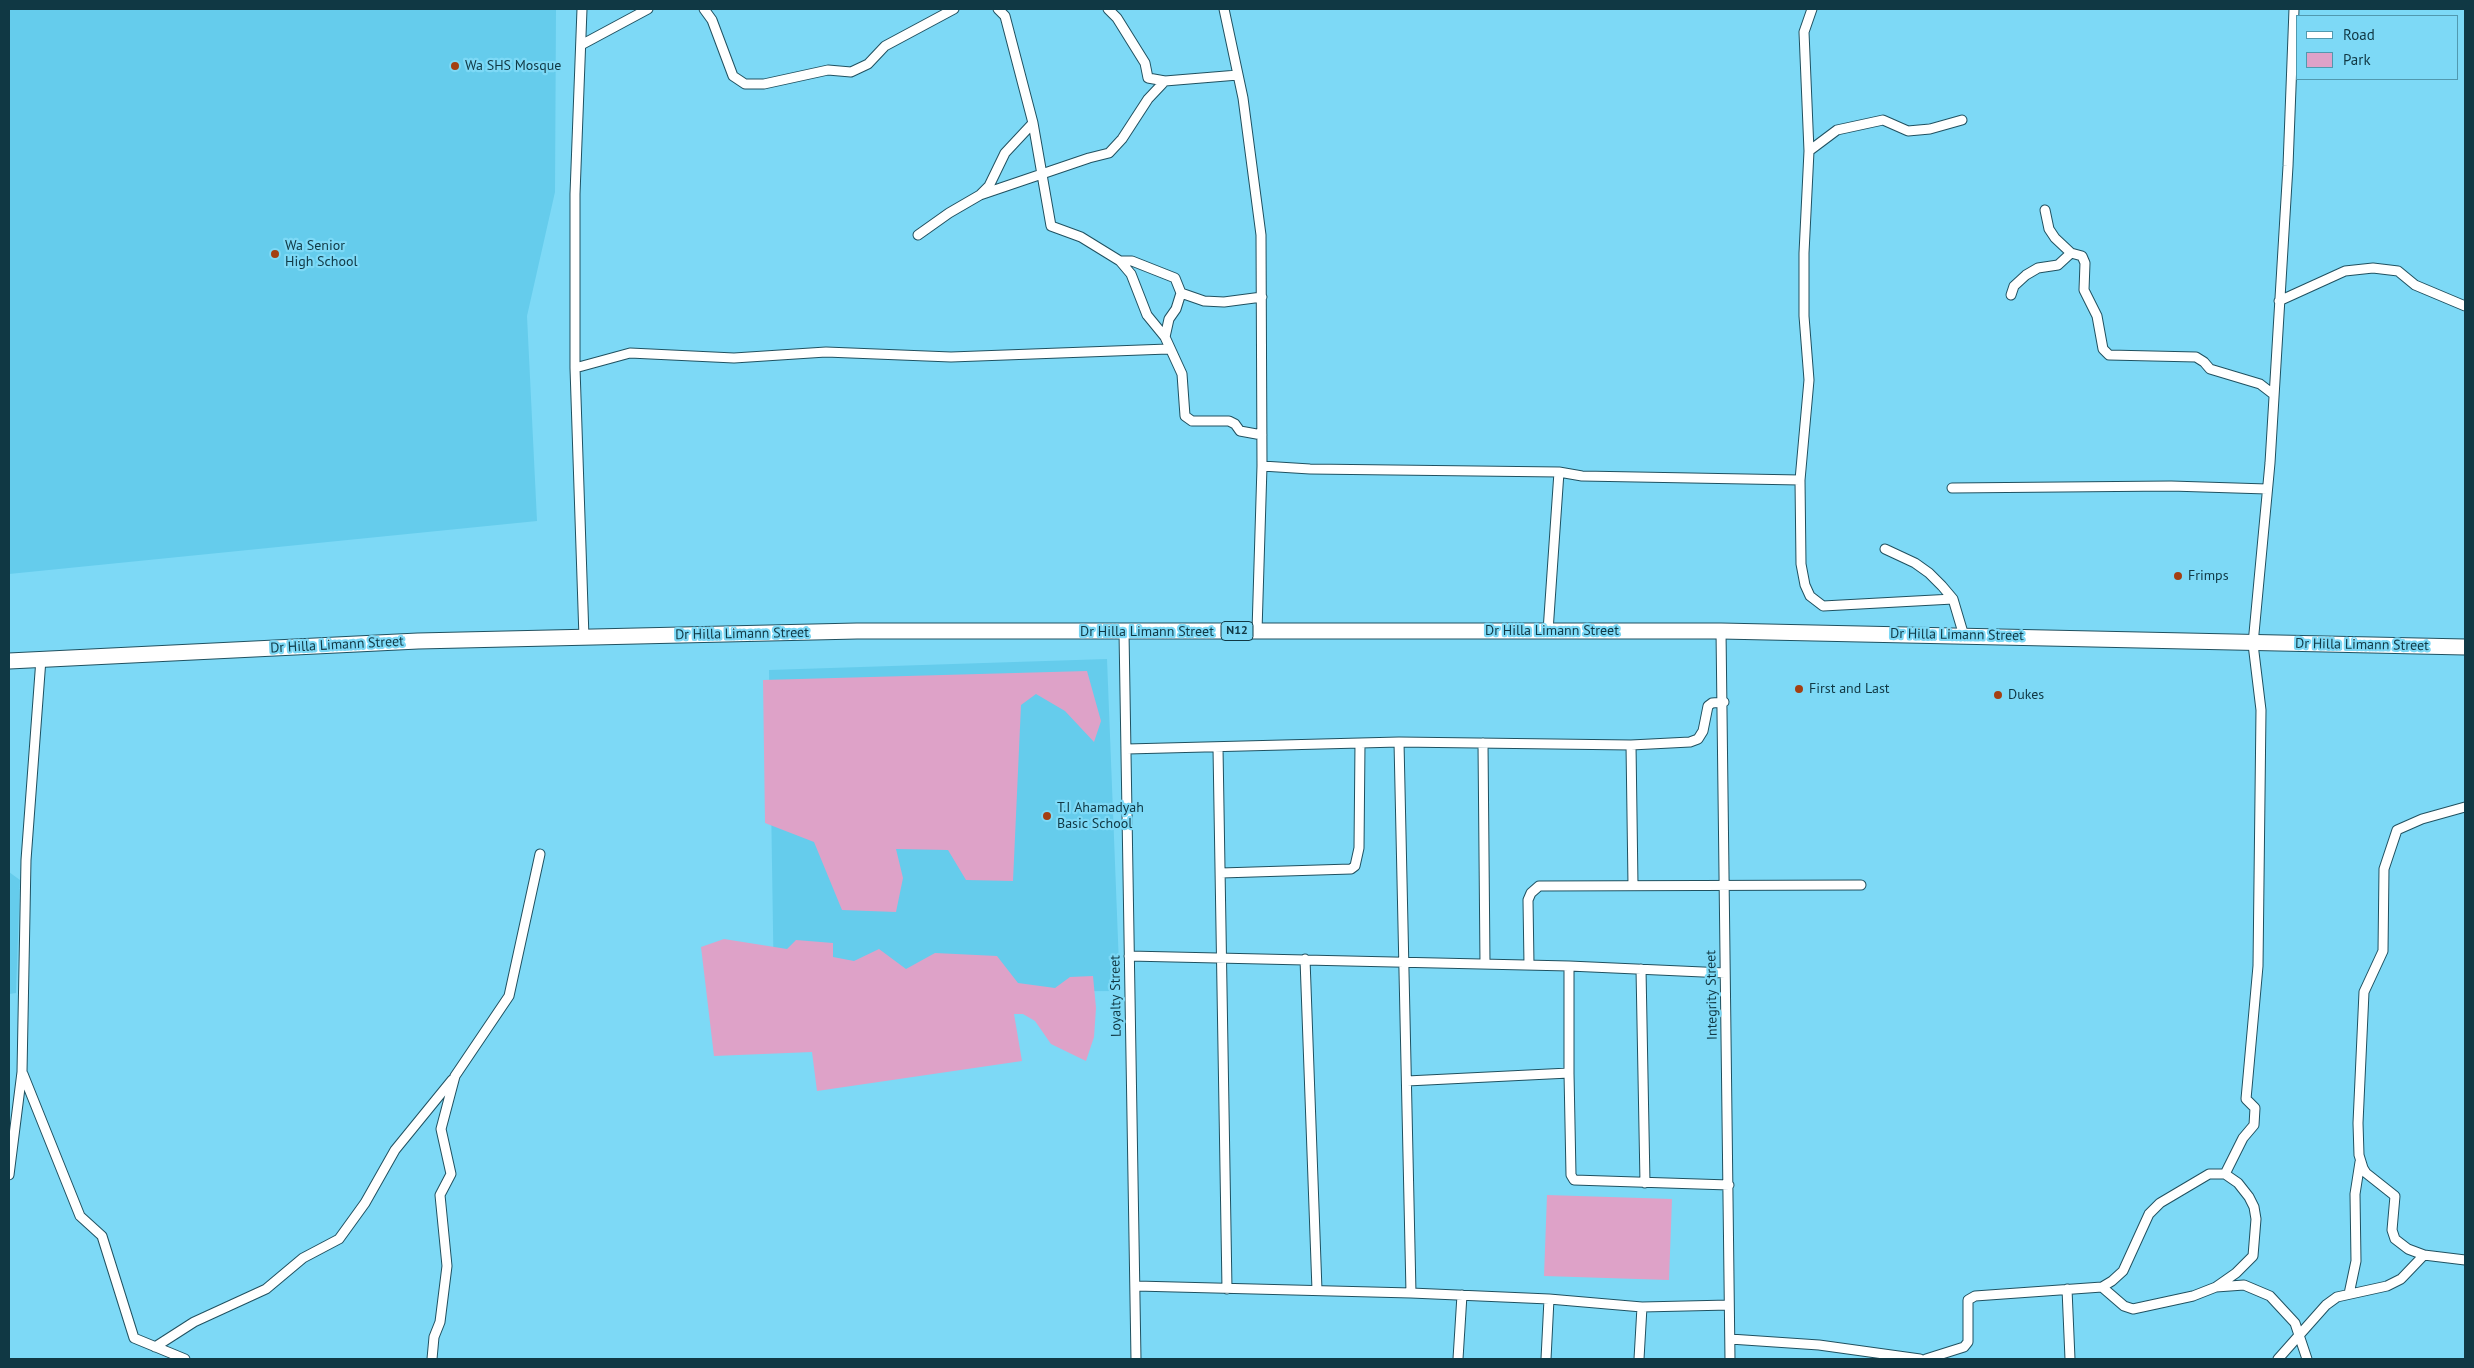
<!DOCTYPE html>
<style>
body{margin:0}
#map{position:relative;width:2474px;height:1368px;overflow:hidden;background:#7dd9f6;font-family:"PT Sans",sans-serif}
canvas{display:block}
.frame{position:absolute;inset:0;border:10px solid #103844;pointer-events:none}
.legend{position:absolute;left:2296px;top:15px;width:162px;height:65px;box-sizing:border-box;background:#7dd9f6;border:1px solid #5199af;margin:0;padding:6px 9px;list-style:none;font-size:15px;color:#103844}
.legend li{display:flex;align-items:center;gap:10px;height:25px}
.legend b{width:25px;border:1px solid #5199af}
</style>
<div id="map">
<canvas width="2474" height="1368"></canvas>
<div class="frame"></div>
<ul class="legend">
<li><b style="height:6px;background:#fff"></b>Road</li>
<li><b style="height:14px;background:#dea2c8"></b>Park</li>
</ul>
</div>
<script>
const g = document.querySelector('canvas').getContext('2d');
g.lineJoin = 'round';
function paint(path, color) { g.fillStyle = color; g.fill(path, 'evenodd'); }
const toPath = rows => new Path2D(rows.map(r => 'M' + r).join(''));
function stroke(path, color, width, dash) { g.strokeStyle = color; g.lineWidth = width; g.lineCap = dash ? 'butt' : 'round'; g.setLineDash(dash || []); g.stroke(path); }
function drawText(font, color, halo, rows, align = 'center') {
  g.font = font + ' "PT Sans",sans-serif'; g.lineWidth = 4.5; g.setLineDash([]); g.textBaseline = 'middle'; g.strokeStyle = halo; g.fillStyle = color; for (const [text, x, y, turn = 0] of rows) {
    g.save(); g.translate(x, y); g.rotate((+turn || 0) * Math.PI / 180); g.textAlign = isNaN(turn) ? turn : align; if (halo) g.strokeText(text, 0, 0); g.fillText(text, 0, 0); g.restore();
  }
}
paint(toPath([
 [9,9,556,9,555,192,527,316,537,521,9,574],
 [1107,659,1120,991,774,993,769,670],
 [9,872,20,880,16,993,9,994]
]), '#65ccec');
paint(toPath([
 [1087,671,1101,721,1094,742,1065,711,1036,694,1021,705,1013,881,966,880,948,850,896,849,903,878,896,912,842,910,814,842,765,823,763,680],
 [724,939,787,949,796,940,833,943,833,957,854,961,879,949,906,969,935,953,997,956,1018,983,1055,988,1070,977,1093,976,1096,1008,1094,1037,1086,1061,1051,1044,1035,1021,1023,1014,1014,1014,1022,1061,817,1091,812,1052,714,1056,701,947],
 [1547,1195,1672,1199,1669,1280,1544,1276]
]), '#dea2c8');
const minor = toPath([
 [582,9,575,194,575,368,584,638],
 [704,9,712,20,733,76,745,84,764,84,828,70,851,72,868,64,885,46,954,9],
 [998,9,1005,16,1033,123,1051,226,1081,237,1120,261,1132,261,1175,278,1181,293,1176,309,1169,319,1165,337,1182,374,1185,416,1192,421,1229,421,1235,424,1240,431,1262,435],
 [1108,9,1117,18,1145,63,1148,78,1165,81,1238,75],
 [1224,9,1243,98,1261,235,1262,466,1257,631],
 [1812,9,1804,32,1809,151,1804,253,1804,316,1809,380,1800,480,1801,564,1805,585,1810,596,1823,606,1953,599],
 [581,45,648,9],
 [1809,151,1837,130,1883,120,1908,131,1930,129,1962,120],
 [980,195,1089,158,1109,153,1122,139,1148,99,1165,81],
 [2045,210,2049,229,2055,238,2071,253,2082,256,2085,263,2084,290,2097,316,2103,349,2109,355,2196,357,2204,362,2210,369,2260,384,2273,394],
 [918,235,949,213,980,195,989,186,1005,153,1033,123],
 [1120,261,1131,274,1147,315,1165,337],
 [1181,293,1204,301,1224,302,1262,297],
 [2011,295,2014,286,2026,275,2038,268,2058,265,2071,253],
 [2279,301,2345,271,2373,268,2398,271,2415,285,2465,306],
 [575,368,630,353,734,358,826,352,951,357,1168,349],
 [1262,466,1310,469,1559,472,1582,476,1800,480],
 [1952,488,2171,486,2267,489],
 [1885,549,1915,563,1929,573,1942,586,1953,599,1964,636],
 [1548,631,1559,472],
 [1721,631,1730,1359],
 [1124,632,1136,1359],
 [1399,742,1411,1293],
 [1483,743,1485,964],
 [1631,745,1633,885],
 [1218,748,1227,1289],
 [1127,749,1399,742,1631,745,1690,742,1698,739,1703,731,1708,706,1712,703,1724,702],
 [2465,807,2422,819,2397,830,2384,869,2383,951,2364,992,2358,1123,2359,1155,2363,1168,2366,1173,2395,1196,2392,1230,2395,1239,2408,1249,2424,1255,2465,1260],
 [1221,873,1351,869,1355,866,1359,848,1360,744],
 [1129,956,1569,966,1725,973],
 [1305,959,1317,1290],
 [1529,965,1528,900,1531,893,1539,886,1861,885],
 [1641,969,1645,1183],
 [1569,1073,1571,1175,1574,1180,1729,1185],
 [23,1074,80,1216,102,1236,134,1338,185,1359],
 [1407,1081,1569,1073,1569,966],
 [2225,1174,2243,1138,2254,1125,2255,1108,2246,1099,2258,966,2261,710,2253,644,2270,463,2288,166,2294,9],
 [9,1175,22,1072,26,860,41,659],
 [1136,1286,1411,1293,1549,1299,1642,1307,1729,1305],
 [2216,1287,2244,1285,2270,1296,2295,1323,2307,1359],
 [2067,1289,2070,1359],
 [2349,1294,2356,1261,2355,1194,2360,1162],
 [1730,1339,1819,1345,1920,1359],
 [155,1347,194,1322,266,1289,303,1258,339,1239,365,1203,395,1150,452,1080],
 [432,1359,434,1337,440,1322,447,1266,440,1195,451,1174,441,1129,455,1076,509,996,540,854],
 [1458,1359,1462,1295],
 [1546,1359,1549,1299],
 [1639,1359,1642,1307],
 [1926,1359,1964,1347,1968,1342,1968,1300,1975,1296,2102,1287,2112,1281,2123,1271,2149,1214,2160,1203,2209,1174,2225,1174,2238,1183,2249,1197,2254,1207,2256,1219,2253,1256,2236,1273,2216,1287,2193,1296,2133,1309,2124,1306,2102,1287],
 [2278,1359,2326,1305,2337,1297,2387,1286,2401,1279,2424,1255]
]);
const trunk = toPath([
 [9,661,418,641,857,631,1721,631,2465,647]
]);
stroke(minor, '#205160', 11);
stroke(trunk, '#205160', 17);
stroke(minor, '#fff', 9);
stroke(trunk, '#fff', 15);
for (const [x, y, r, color] of [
 [455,66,5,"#a43f12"],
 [275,254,5,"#a43f12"],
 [2178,576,5,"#a43f12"],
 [1799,689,5,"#a43f12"],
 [1998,695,5,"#a43f12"],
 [1047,816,5,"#a43f12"]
]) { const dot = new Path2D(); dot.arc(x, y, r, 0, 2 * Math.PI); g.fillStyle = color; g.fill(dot); stroke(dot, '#7dd9f6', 2); }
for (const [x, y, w] of [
 [1237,631,32]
]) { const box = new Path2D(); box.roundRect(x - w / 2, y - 9.5, w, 19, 4); g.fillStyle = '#7dd9f6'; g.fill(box); stroke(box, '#103844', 1); }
drawText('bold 12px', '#103844', null, [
 ["N12",1237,631]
]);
drawText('14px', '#103844', '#7dd9f6', [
 ["Wa SHS Mosque",465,66],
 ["Wa Senior",285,246],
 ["High School",285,262],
 ["Frimps",2188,576],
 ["First and Last",1809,689],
 ["Dukes",2008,695],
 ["T.I Ahamadyah",1057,808],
 ["Basic School",1057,824]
], 'left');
drawText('14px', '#103844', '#7dd9f6', [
 ["Dr Hilla Limann Street",1552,631],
 ["Dr Hilla Limann Street",1147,632],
 ["Dr Hilla Limann Street",742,634,-1],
 ["Dr Hilla Limann Street",1957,635,1],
 ["Dr Hilla Limann Street",337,645,-3],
 ["Dr Hilla Limann Street",2362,645,1],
 ["Integrity Street",1712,995,-91],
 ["Loyalty Street",1116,996,-91]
]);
</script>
